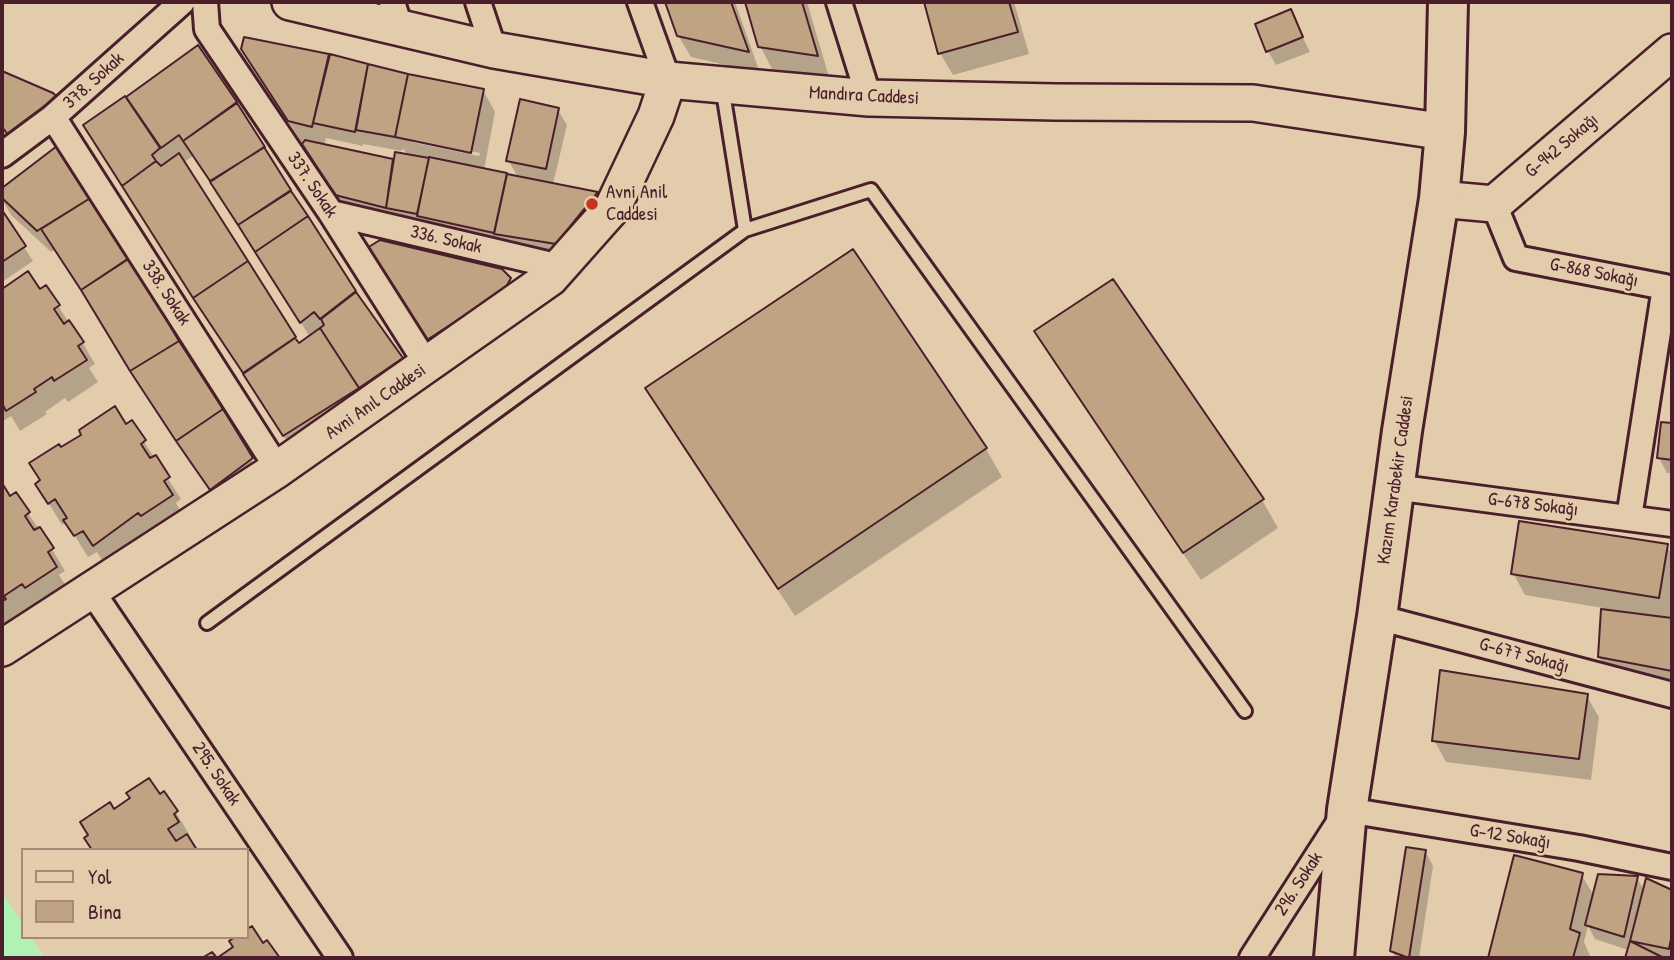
<!DOCTYPE html>
<meta charset="utf-8">
<style>
body{margin:0}
#map{position:relative;width:1674px;height:960px;overflow:hidden;background:#e3ccac;font-family:"Patrick Hand",sans-serif}
canvas{display:block}
.frame{position:absolute;inset:0;border:4px solid #4a1f2b;pointer-events:none}
.legend{position:absolute;left:21px;top:848px;width:228px;height:91px;box-sizing:border-box;background:#e3ccac;border:2px solid #a68778;margin:0;padding:9px 12px;list-style:none;font-size:21px;color:#4a1f2b}
.legend li{display:flex;align-items:center;gap:14px;height:35px}
.legend b{width:35px;border:2px solid #a68778}
</style>
<div id="map">
<canvas width="1674" height="960"></canvas>
<div class="frame"></div>
<ul class="legend">
<li><b style="height:9px;background:#e3ccac"></b>Yol</li>
<li><b style="height:19px;background:#c0a382"></b>Bina</li>
</ul>
</div>
<script>
const g = document.querySelector('canvas').getContext('2d');
g.lineJoin = 'round';
function paint(path, color) { g.fillStyle = color; g.fill(path, 'evenodd'); }
const toPath = rows => new Path2D(rows.map(r => 'M' + r).join(''));
function stroke(path, color, width, dash) { g.strokeStyle = color; g.lineWidth = width; g.lineCap = dash ? 'butt' : 'round'; g.setLineDash(dash || []); g.stroke(path); }
function drawText(font, color, halo, rows, align = 'center') {
  g.font = font + ' "Patrick Hand",sans-serif'; g.lineWidth = 5; g.setLineDash([]); g.textBaseline = 'middle'; g.strokeStyle = halo; g.fillStyle = color; for (const [text, x, y, turn = 0] of rows) {
    g.save(); g.translate(x, y); g.rotate((+turn || 0) * Math.PI / 180); g.textAlign = isNaN(turn) ? turn : align; if (halo) g.strokeText(text, 0, 0); g.fillText(text, 0, 0); g.restore();
  }
}
paint(toPath([
 [2,892,23,924,23,937,31,937,45,958,2,958]
]), '#b3f0b5');
paint(toPath([
 [667,2,735,2,760,73,691,57,678,35],
 [747,2,807,2,829,77,772,69,760,46],
 [925,2,1014,2,1029,54,953,75,940,53],
 [1290,11,1310,52,1276,65,1268,51],
 [197,47,354,292,414,381,297,457,94,140,130,106],
 [193,156,310,337,299,345,183,163],
 [328,56,330,59,331,56,483,90,495,112,484,170,518,177,508,160,558,110,567,125,553,184,597,193,609,215,569,265,345,210,256,71],
 [326,138,363,146,363,144,402,151,403,148,408,156,395,161,324,146],
 [411,139,480,153,479,156,411,142],
 [2,73,52,95,2,163],
 [56,149,90,198,260,474,219,503,189,462,96,312,54,250,51,252,11,215,2,199,2,191],
 [2,213,33,261,2,282],
 [852,251,986,449,1002,477,795,616,663,417,647,389],
 [382,270,509,279,522,302,441,361],
 [28,274,39,291,58,306,82,342,95,364,89,368,98,382,68,402,65,398,45,412,47,414,20,431,11,416,2,422,2,291],
 [1036,331,1262,500,1278,528,1201,580,1052,359],
 [132,423,181,499,176,503,184,517,106,567,97,552,88,557,66,522,62,525,37,484,61,450],
 [1662,424,1672,425,1672,473,1667,473,1659,458],
 [2,486,10,498,28,513,52,549,65,571,59,575,68,589,38,609,36,605,2,631],
 [1667,546,1672,556,1672,690,1612,679,1599,657,1603,608,1525,595,1513,573],
 [1586,695,1599,717,1591,780,1446,762,1434,740],
 [164,793,189,834,186,836,195,850,93,850,114,811],
 [1425,851,1433,866,1419,958,1396,958,1392,951],
 [1515,857,1581,874,1594,896,1637,878,1644,890,1647,880,1672,892,1672,958,1626,958,1628,950,1595,939,1588,926,1584,942,1591,958,1489,958]
]), '#0003');
const building = toPath([
 [665,2,731,2,749,52,677,36,665,2],
 [745,2,802,2,818,56,758,47,745,2],
 [924,2,1009,2,1018,32,938,54,924,2],
 [1291,9,1303,37,1266,52,1255,24,1291,9],
 [244,37,329,54,312,127,288,121,241,49,244,37],
 [198,45,237,102,183,141,179,135,161,148,126,97,198,45],
 [330,54,368,64,355,132,313,123,330,54],
 [368,64,408,74,395,137,356,130,368,64],
 [2,71,53,93,61,101,10,137,2,127,2,71],
 [408,74,484,89,471,153,395,137,408,74],
 [125,96,160,148,152,155,156,161,122,186,83,125,125,96],
 [520,99,559,108,546,169,506,161,520,99],
 [237,103,265,147,210,181,183,141,237,103],
 [305,140,393,159,386,208,335,195,302,144,305,140],
 [57,146,92,197,37,231,2,198,2,188,57,146],
 [264,147,291,190,238,225,210,182,264,147],
 [395,152,429,158,417,214,386,208,395,152],
 [179,153,248,261,193,298,122,186,156,161,161,166,179,153],
 [429,157,507,173,494,233,417,216,429,157],
 [507,174,598,192,556,244,494,234,507,174],
 [291,191,308,216,255,252,238,225,291,191],
 [92,197,129,258,81,290,41,229,92,197],
 [2,210,26,246,2,262,2,210],
 [308,216,356,291,320,319,314,312,300,323,255,252,308,216],
 [380,240,502,269,511,278,505,289,427,340,367,248,380,240],
 [853,249,987,448,778,589,645,388,853,249],
 [130,258,179,341,130,371,81,290,130,258],
 [248,261,296,337,243,373,193,298,248,261],
 [28,271,40,289,46,285,60,305,54,309,64,324,69,320,84,342,78,346,87,360,54,381,52,377,34,389,36,392,6,411,2,403,2,289,28,271],
 [1113,279,1264,499,1183,553,1034,331,1113,279],
 [356,292,403,358,359,388,320,328,324,325,321,319,356,292],
 [320,328,359,388,283,436,243,374,295,338,299,343,320,328],
 [179,341,223,409,176,441,130,371,179,341],
 [115,406,126,424,132,420,146,440,141,444,150,458,156,455,170,477,164,481,173,495,141,516,138,513,93,546,83,531,74,536,63,520,67,518,55,499,48,504,35,484,40,480,29,463,59,444,61,447,81,435,79,430,115,406],
 [223,409,253,458,210,490,176,441,223,409],
 [1661,422,1672,423,1672,460,1657,458,1661,422],
 [2,483,10,496,16,492,30,512,25,516,34,530,40,527,54,548,48,552,57,567,25,588,22,584,4,596,6,599,2,601,2,483],
 [1519,521,1668,544,1659,598,1511,574,1519,521],
 [1601,609,1672,618,1672,671,1598,657,1601,609],
 [1440,670,1588,694,1579,759,1432,741,1440,670],
 [149,778,160,794,164,791,178,811,174,814,179,822,168,829,176,841,187,834,197,850,92,850,84,838,88,835,80,822,110,802,114,809,130,798,126,793,149,778],
 [1406,847,1426,850,1409,958,1390,951,1406,847],
 [1514,855,1583,873,1570,929,1580,933,1573,958,1488,958,1514,855],
 [1598,874,1638,876,1624,937,1585,925,1598,874],
 [1646,878,1672,890,1672,934,1669,949,1630,941,1646,878],
 [252,926,263,943,267,940,280,958,202,958,212,952,217,958,233,947,229,941,235,937,247,937,247,929,252,926],
 [1630,941,1664,958,1625,958,1630,941]
]);
paint(building, '#c0a382');
stroke(building, '#4a1f2b', 2);
const lane = toPath([
 [745,230,871,190,1245,711],
 [207,623,745,230,722,86]
]);
const street = toPath([
 [205,2,207,29,331,213,428,366],
 [392,2,400,27],
 [478,2,494,50],
 [640,2,668,80],
 [839,2,869,98],
 [53,117,278,469],
 [2,155,53,117,182,2],
 [1494,204,1516,258,1665,287,1629,518],
 [331,213,560,267],
 [1394,487,1672,524],
 [91,590,340,958],
 [1377,617,1672,695],
 [1252,958,1347,810,1579,848,1672,867]
]);
const secondary = toPath([
 [290,2,494,50,668,80,869,98,1055,102,1253,103,1445,132],
 [1439,199,1494,204,1672,52],
 [2,648,278,469,550,278,613,207,656,116,668,80]
]);
const primary = toPath([
 [1334,958,1347,810,1377,617,1402,431,1439,199,1445,132,1448,2]
]);
stroke(lane, '#4a1f2b', 18);
stroke(street, '#4a1f2b', 30);
stroke(secondary, '#4a1f2b', 40);
stroke(primary, '#4a1f2b', 44);
stroke(lane, '#e3ccac', 12);
stroke(street, '#e3ccac', 24);
stroke(secondary, '#e3ccac', 35);
stroke(primary, '#e3ccac', 38);
for (const [x, y, r, color] of [
 [592,204,7,"#c8321e"]
]) { const dot = new Path2D(); dot.arc(x, y, r, 0, 2 * Math.PI); g.fillStyle = color; g.fill(dot); stroke(dot, '#e3ccac', 2.5); }
drawText('19px', '#4a1f2b', '#e3ccac', [
 ["378. Sokak",94,81,-42],
 ["Mandıra Caddesi",864,96,3],
 ["G-942 Sokağı",1562,146,-40],
 ["337. Sokak",312,185,56],
 ["336. Sokak",446,240,13],
 ["G-868 Sokağı",1594,273,11],
 ["338. Sokak",166,293,57],
 ["Avni Anıl Caddesi",376,402,-35],
 ["Kazım Karabekir Caddesi",1396,480,-82],
 ["G-678 Sokağı",1533,505,7],
 ["G-677 Sokağı",1524,656,15],
 ["295. Sokak",216,774,56],
 ["G-12 Sokağı",1510,837,9],
 ["296. Sokak",1299,884,-57]
]);
drawText('19px', '#4a1f2b', '#e3ccac', [
 ["Avni Anil",606,193],
 ["Caddesi",606,215]
], 'left');
</script>
